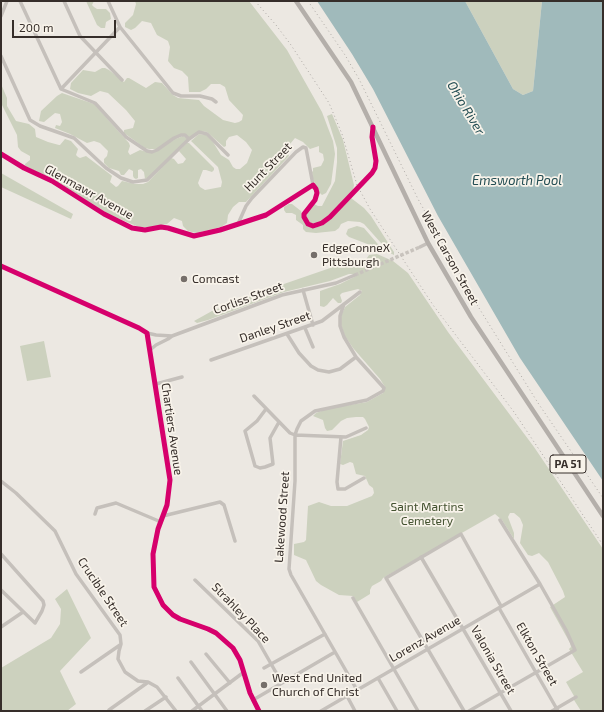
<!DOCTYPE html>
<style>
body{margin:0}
#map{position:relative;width:604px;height:712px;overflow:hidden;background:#ece8e2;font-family:"Exo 2",sans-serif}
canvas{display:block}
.frame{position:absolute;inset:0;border:2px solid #362e2a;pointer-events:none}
.scale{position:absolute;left:12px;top:20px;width:104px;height:18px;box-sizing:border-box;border:2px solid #362e2a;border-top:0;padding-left:5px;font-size:12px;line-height:14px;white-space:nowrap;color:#362e2a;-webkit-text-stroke:3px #f8f3ea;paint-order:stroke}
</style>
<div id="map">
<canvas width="604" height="712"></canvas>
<div class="frame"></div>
<div class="scale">200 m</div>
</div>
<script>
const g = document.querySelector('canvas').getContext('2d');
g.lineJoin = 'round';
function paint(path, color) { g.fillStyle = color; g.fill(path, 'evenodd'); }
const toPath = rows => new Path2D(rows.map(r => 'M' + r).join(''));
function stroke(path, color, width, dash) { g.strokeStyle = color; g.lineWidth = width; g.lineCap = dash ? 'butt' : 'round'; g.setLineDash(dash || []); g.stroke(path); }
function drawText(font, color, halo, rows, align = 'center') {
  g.font = font + ' "Exo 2",sans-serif'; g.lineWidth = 3.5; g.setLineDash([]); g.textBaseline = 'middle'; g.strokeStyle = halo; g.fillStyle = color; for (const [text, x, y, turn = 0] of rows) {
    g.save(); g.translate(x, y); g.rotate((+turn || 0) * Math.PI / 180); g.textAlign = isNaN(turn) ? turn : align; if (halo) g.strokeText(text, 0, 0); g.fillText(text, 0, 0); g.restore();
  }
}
paint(toPath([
 [86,1,94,1,92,5,94,7,97,9,106,9,110,13,111,19,106,22,105,28,101,28,97,25],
 [135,1,249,1,287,50,322,112,328,128,333,141,335,154,331,184,326,193,322,195,319,192,313,179,312,172,313,171,313,168,321,166,324,160,323,154,319,152,319,146,310,149,303,142,295,138,286,149,289,156,246,202,239,202,233,207,228,215,227,223,221,227,196,233,188,231,183,226,182,221,174,218,167,224,151,227,139,227,105,213,55,180,25,166,25,164,30,160,30,156,21,151,18,147,17,135,1,103,1,84,7,98,7,106,16,121,29,124,35,129,36,137,48,142,59,145,60,145,65,139,71,141,78,149,76,155,78,157,80,158,86,156,111,175,112,176,110,182,116,187,118,186,122,181,135,184,143,184,148,182,171,158,174,159,178,164,183,163,186,159,179,151,187,143,189,143,214,168,214,170,212,172,206,170,203,170,198,183,200,187,205,190,221,187,222,182,218,167,191,141,199,134,206,135,213,142,221,155,229,160,233,167,236,169,240,169,247,163,252,150,246,142,237,135,229,137,226,141,226,146,224,147,207,132,200,131,189,138,185,134,157,149,149,149,145,148,124,133,124,130,133,128,135,121,126,110,108,93,100,91,91,96,78,93,70,89,71,83,83,70,95,72,102,68,105,68,109,70,124,82,127,78,129,78,146,88,155,82,162,83,173,95,178,98,199,100,204,106,223,120,235,123,239,122,242,120,243,115,229,100,225,87,220,84,211,84,206,89,200,92,189,92,188,77,182,71,174,68,168,61,170,47,168,41,157,35,151,23,142,21,135,28,131,30,125,27,125,23,133,15,136,4],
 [465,1,542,1,533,91,523,95,513,89],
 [62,93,94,104,129,143,130,146,128,152,130,155,140,150,152,153,171,141,183,136,188,139,148,178,145,179,144,172,141,169,138,170,138,178,136,179,134,178,133,176,133,171,129,169,124,175,121,175,119,171,109,168,104,163,104,159,107,156,108,151,100,143,94,141,87,143,70,134,55,128,56,125,60,126,62,122,60,114,55,113,44,122,39,121,41,111,57,96],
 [332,114,343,140,354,185,353,190,325,219,316,224,312,224,306,218,307,213,314,204,318,206,322,206,335,181,337,162,337,148,327,116],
 [1,173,73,214,71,219,1,187],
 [351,198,364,208,371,216,394,252,394,255,390,253,364,224,360,222,348,221,341,224,339,228,335,231,316,233,306,232,303,229,303,225,296,220,296,215,292,213,286,213,284,210,284,207,289,204,292,204,301,211,304,220,308,225,314,228,323,225,333,217],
 [357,226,364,228,383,250,349,237,346,234,348,229],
 [377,254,393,261,408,273,448,332,534,447,603,549,603,711,581,711,574,700,574,696,566,682,583,672,569,649,571,647,570,643,550,607,565,597,563,591,548,562,539,553,532,556,528,555,520,543,523,525,520,518,514,513,510,513,508,517,514,533,514,539,502,520,495,514,383,578,381,581,372,586,370,590,370,594,357,602,353,596,339,595,321,585,316,581,306,560,294,555,294,544,304,542,306,540,308,506,319,502,331,506,347,506,372,496,374,493,373,488,369,485,365,476,356,474,353,463,350,462,343,465,340,464,343,441,361,435,368,430,369,427,365,419,363,417,356,417,347,418,341,421,332,430,327,431,325,428,323,420,313,416,316,413,327,409,367,402,383,393,385,387,380,379,353,348,345,336,341,325,341,316,345,307,360,295,362,291,358,289,342,293,340,295,342,301,341,303,338,303,333,298,327,305,324,307,320,306,320,291,340,284,356,276,354,274,349,274,330,281,284,292,208,320,197,323,194,321,212,311,281,285,336,266,365,261,369,255],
 [44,341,51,377,27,381,20,346],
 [67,589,91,638,60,671,76,704,67,711,1,711,1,668,51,638,60,624,61,609,55,599]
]), '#ccd1be');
paint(toPath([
 [317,1,465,1,513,89,523,95,533,91,542,1,603,1,603,481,520,358,438,216,373,89,352,54]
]), '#a0babb');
stroke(toPath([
 [355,275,420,247]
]), '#c8c3bd', 3.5, [3.5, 2]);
stroke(toPath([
 [20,1,61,89,95,103,126,137,147,151,152,152,157,150,174,138,181,135,185,135,189,139],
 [64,1,80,36,122,80],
 [108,1,120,27,173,93,181,96,200,96,212,99,216,102],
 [1,16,7,1],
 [1,56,30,120,40,126,74,138,106,168,121,178,133,182,147,180,189,139,199,132,207,134,228,155],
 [61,89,120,27],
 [1,154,24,168,52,181,104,214,132,228,145,230,161,227,168,228,190,235,203,234,220,230,266,215,313,185,316,189,317,193,315,200,304,214,304,217,305,220,310,225,317,226,330,217,356,189],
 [361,184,372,173,375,168,376,161,372,137,373,128],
 [238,224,246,206,252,198,296,152,303,147,306,148,313,185],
 [420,247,428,243],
 [1,266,139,328,147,333,170,480,167,505,158,529,153,554,154,587,163,605,173,615,180,619,208,629,216,633,233,648,240,660,250,693,259,711],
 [303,290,313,325],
 [344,304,340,316,340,326,344,337,356,357,384,388,383,391,367,400,315,411,301,421,297,429,295,435,295,481,289,569,291,575,357,690],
 [305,328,313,347],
 [147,333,156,335,172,336,282,295,336,283,355,275],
 [287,334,299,353,311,366,318,370,329,372,340,369,356,357],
 [150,350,156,345,168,339,172,336],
 [211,360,322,321,360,292],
 [156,384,182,377],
 [254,396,290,433,295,435,346,437,366,428],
 [266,409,257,421,245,431,255,466,260,468,265,467,273,464,270,438,279,422],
 [341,437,337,482,338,489,345,489,364,478],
 [1,481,16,493,55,531,76,574,120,635,121,644,119,651,118,659,125,672,138,681,148,682,157,687,176,711],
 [95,514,97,508,116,503,161,522],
 [163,516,220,502,224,505,235,541],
 [1,554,43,601,44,605,42,611,35,623,1,590],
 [421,557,511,711],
 [195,580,258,641,282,683],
 [353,598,418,711],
 [499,608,558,711],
 [1,627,23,612],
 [206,654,230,683],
 [191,662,227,711],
 [264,668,325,634],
 [81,672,120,645],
 [178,678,202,711],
 [378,678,397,711],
 [347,696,355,711],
 [253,700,335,652],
 [109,710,147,683],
 [145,711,166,697],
 [192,711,244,672],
 [321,711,540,584],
 [464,711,386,578,461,534,501,606],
 [469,711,575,650,566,630,540,584,500,520],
 [552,711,576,697]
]), '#c5c0bb', 3.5);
stroke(toPath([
 [296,1,351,82,428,243,471,317,603,516]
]), '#b4afaa', 4.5);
stroke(toPath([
 [255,1,276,25,291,45,329,103,342,134,357,185,370,209,433,305,514,412,603,545],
 [308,1,345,55,359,79,418,199,474,300,538,403,603,498]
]), '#ada9a5', 1, [1, 3]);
stroke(toPath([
 [1,154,24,168,52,181,104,214,132,228,145,230,161,227,168,228,194,236,220,230,266,215,313,185,316,189,317,193,315,200,304,214,304,217,308,224,313,226,322,223,330,217,372,173,375,168,376,161,372,137,373,127],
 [1,266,139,328,147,333,170,480,167,505,158,529,153,554,154,587,163,605,173,615,180,619,208,629,216,633,233,648,240,660,250,693,259,711]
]), '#d6006c', 5);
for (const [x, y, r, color] of [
 [314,255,4,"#766f6a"],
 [184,279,4,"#766f6a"],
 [264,685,4,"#766f6a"]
]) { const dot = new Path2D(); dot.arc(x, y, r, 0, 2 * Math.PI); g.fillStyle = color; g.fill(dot); stroke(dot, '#f8f3ea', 1.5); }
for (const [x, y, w] of [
 [568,464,36]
]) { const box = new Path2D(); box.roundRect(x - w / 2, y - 9, w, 18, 3); g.fillStyle = '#f8f3ea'; g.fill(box); stroke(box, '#362e2a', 1); }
drawText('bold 11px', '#362e2a', null, [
 ["PA 51",568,464]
]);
drawText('12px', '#362e2a', '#f8f3ea', [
 ["Hunt Street",268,167,-46],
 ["Glenmawr Avenue",89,192,29],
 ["West Carson Street",450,258,61],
 ["Corliss Street",248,298,-20],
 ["Danley Street",275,327,-19],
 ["Chartiers Avenue",172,429,82],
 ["Lakewood Street",282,517,-86],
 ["Crucible Street",103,592,56],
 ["Strahley Place",241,613,46],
 ["Lorenz Avenue",425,639,-30],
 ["Elkton Street",537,654,60],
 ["Valonia Street",493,660,60]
]);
drawText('12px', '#362e2a', '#f8f3ea', [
 ["EdgeConneX",322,248],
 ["Pittsburgh",322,262],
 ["Comcast",192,279],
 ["West End United",272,678],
 ["Church of Christ",272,692]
], 'left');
drawText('12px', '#435230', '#f8f3ea', [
 ["Saint Martins",427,507],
 ["Cemetery",427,521]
]);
drawText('italic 13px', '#234d53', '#f8f3ea', [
 ["Ohio River",466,108,59],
 ["Emsworth Pool",517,181]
]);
</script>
